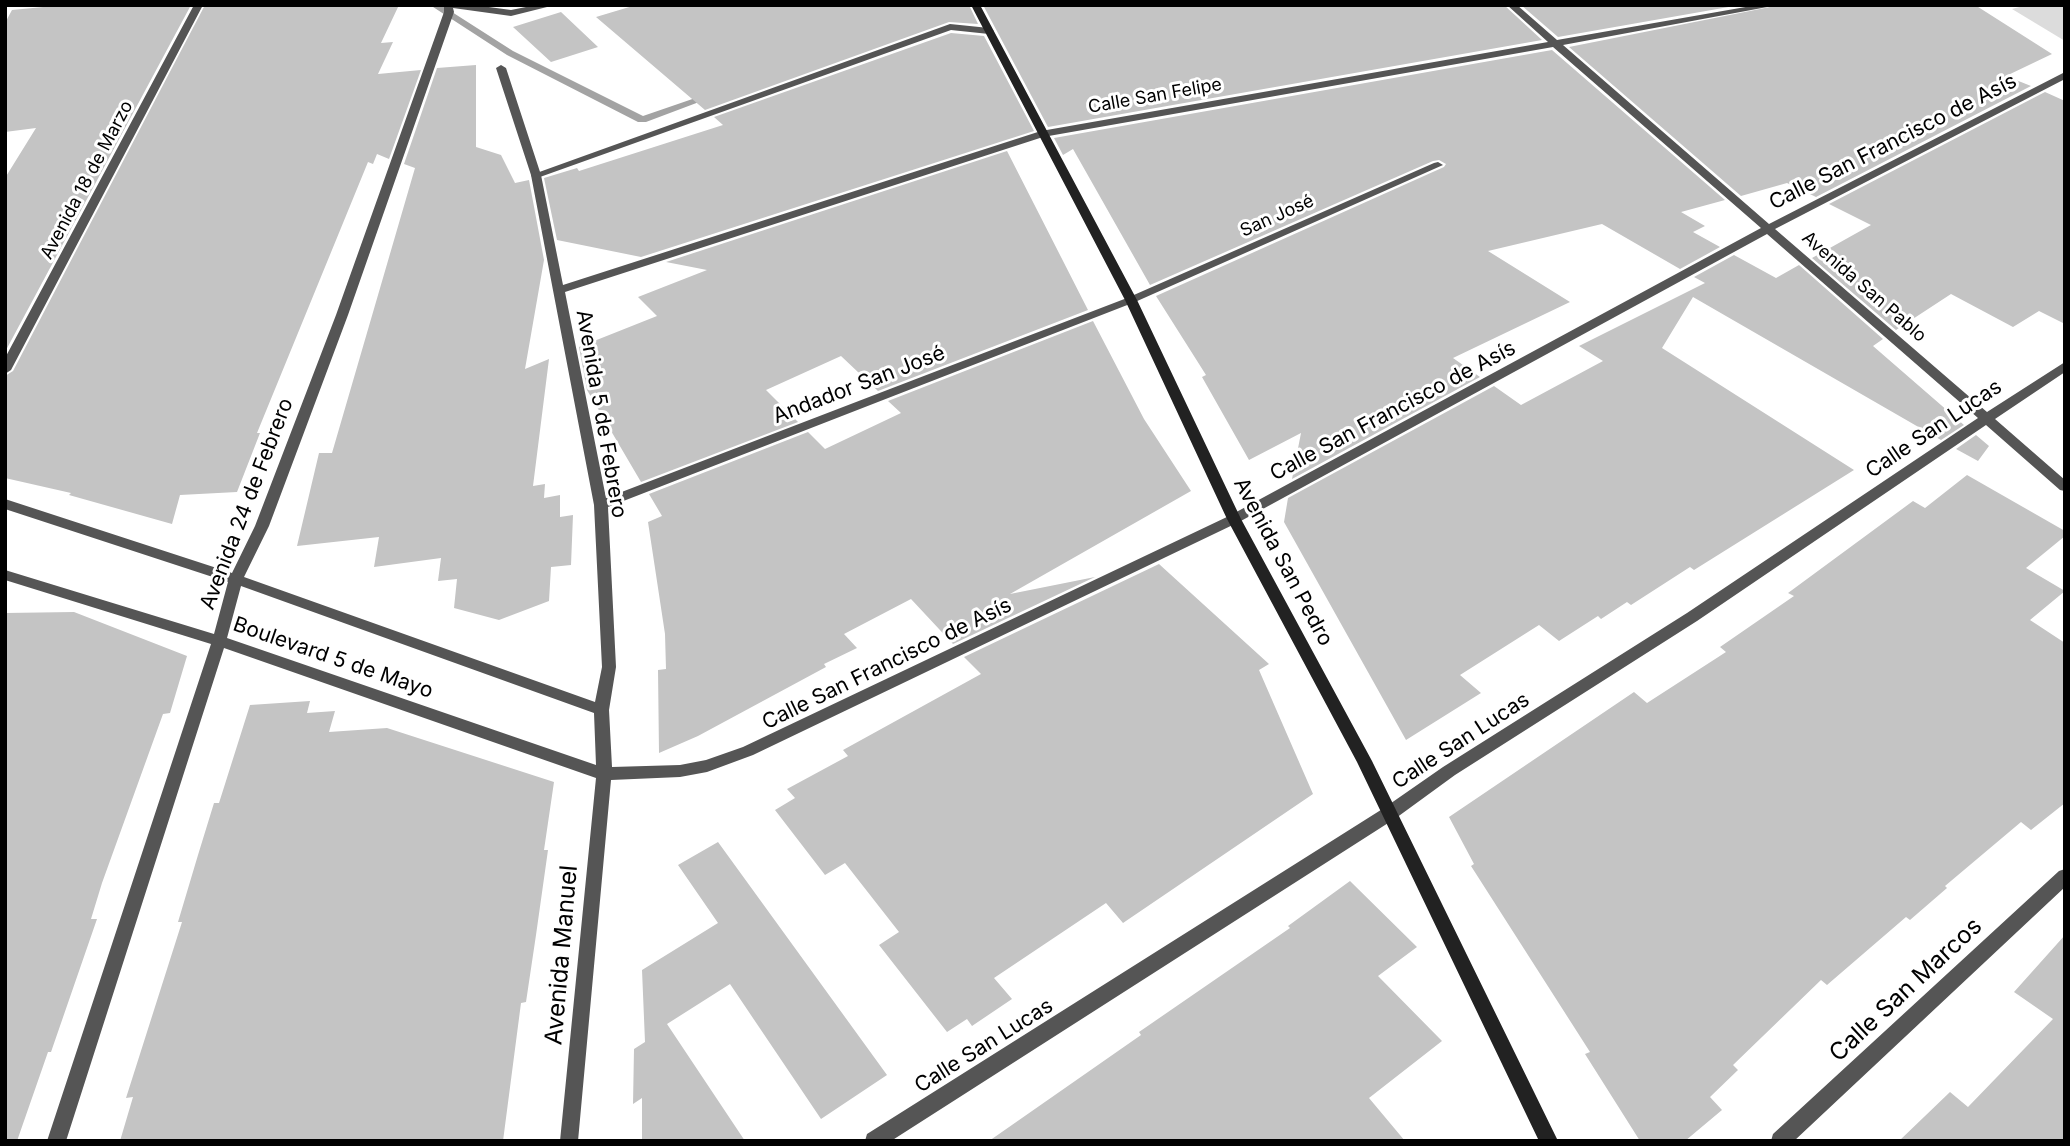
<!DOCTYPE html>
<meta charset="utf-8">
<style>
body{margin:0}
#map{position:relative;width:2070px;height:1146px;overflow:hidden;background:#fff;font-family:Inter,sans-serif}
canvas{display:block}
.frame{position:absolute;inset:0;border:7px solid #000;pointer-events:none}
</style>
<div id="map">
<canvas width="2070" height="1146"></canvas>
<div class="frame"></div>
</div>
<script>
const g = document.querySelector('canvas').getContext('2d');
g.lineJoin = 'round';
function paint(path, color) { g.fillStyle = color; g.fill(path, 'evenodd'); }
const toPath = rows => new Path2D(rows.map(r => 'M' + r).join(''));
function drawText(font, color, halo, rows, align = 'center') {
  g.font = font + ' Inter,sans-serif'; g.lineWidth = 6; g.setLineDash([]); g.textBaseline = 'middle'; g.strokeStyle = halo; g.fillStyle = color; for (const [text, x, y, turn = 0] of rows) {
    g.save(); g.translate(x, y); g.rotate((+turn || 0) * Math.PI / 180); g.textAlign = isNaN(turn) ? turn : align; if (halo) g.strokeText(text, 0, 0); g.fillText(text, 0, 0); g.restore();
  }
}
paint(toPath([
 [2027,5,2065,5,2065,41,2012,9]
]), '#dcdcdc');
paint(toPath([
 [430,5,441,5,513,51,643,116,707,94,715,96,646,122,638,122,507,55,430,5]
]), '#a3a3a3');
paint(toPath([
 [64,5,191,5,5,352,5,178,36,128,5,132,5,23,12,10],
 [205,5,399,5,381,43,393,42,378,74,421,70,389,159,377,154,373,164,368,162,257,433,260,433,237,492,180,495,172,524,69,495,71,493,5,478,5,376,13,371],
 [636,5,969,5,978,24,949,22,705,110,596,17],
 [983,5,1504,5,1542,40,1048,127],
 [1521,5,1740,5,1558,37],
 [1780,5,1975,5,2052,54,2006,76,2031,86,1816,197,1787,183,1741,196,1569,47],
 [561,12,598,47,551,62,513,27],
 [951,33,984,36,1034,131,641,257,557,240,544,178,577,168,579,171,723,125,714,117],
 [1552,50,1725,200,1681,212,1705,226,1693,232,1720,247,1680,269,1602,224,1488,251,1570,302,1453,358,1480,377,1292,479,1301,433,1249,460,1202,377,1206,375,1156,296,1444,167,1446,164,1439,160,1433,161,1150,285,1073,149,1063,155,1054,138],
 [476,65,476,147,501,155,515,183,529,180,544,260,525,369,549,359,533,486,545,484,544,498,560,495,560,517,573,515,571,565,551,567,549,601,499,620,454,608,457,579,438,581,441,558,374,567,379,537,297,546,319,453,332,453,415,168,404,164,437,68],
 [2045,92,2065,101,2065,324,2039,311,2013,327,1951,294,1896,330,1812,258,1871,225,1829,204],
 [1007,151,1088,310,878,391,841,356,766,390,798,422,641,482,587,390,579,347,657,316,638,297,707,270,666,262],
 [1734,255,1776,278,1799,265,1883,339,1873,346,1964,425,1941,440,1693,297,1662,348,1854,470,1694,570,1690,567,1631,605,1627,602,1601,619,1598,616,1559,641,1539,625,1460,675,1481,693,1406,740,1284,522,1288,498,1494,386,1521,405,1603,361,1579,346,1705,283,1694,277],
 [1093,321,1144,419,1191,491,1010,594,1095,577,953,644,911,599,844,634,857,648,824,664,826,667,698,736,659,753,658,670,666,669,665,634,648,522,662,516,649,494,808,432,825,449,901,413,888,401],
 [1976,435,1989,446,1978,461,1956,449],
 [1967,475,2065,531,2065,536,2026,568,2065,591,2030,620,2065,643,2065,803,2031,830,2021,822,1945,886,1947,888,1910,920,1906,917,1827,985,1821,980,1733,1065,1738,1070,1710,1097,1722,1110,1685,1141,1640,1141,1585,1054,1590,1052,1471,866,1474,864,1449,817,1634,692,1647,703,1726,652,1720,647,1794,596,1788,593,1913,501,1925,508],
 [1159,564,1269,664,1259,670,1313,794,1123,923,1106,903,994,978,1012,999,972,1026,967,1019,947,1032,879,945,899,932,845,863,825,875,775,810,795,798,787,789,848,756,843,750,981,674,964,657],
 [74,612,187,656,170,713,163,714,102,883,91,919,97,919,51,1052,48,1052,17,1141,5,1141,5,613],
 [310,701,307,713,335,711,329,732,387,728,554,782,544,850,548,850,536,935,526,1002,521,1003,503,1141,120,1141,133,1097,126,1098,182,922,178,922,198,855,214,803,219,803,250,705],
 [718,842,887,1075,821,1119,730,984,667,1024,745,1141,642,1141,642,1098,633,1104,634,1049,645,1042,642,970,718,923,678,865],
 [1350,881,1417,947,1378,976,1442,1041,1369,1098,1405,1141,989,1141,1141,1035,1139,1032,1290,928,1288,926],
 [2065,935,2065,1141,1899,1141,1950,1092,1968,1107,2053,1019,2014,992]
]), '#c4c4c4');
paint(toPath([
 [950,24,989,28,994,31,989,34,951,30,540,177,532,177,531,175,950,24]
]), '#555');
paint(toPath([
 [194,5,203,5,11,370,5,374,5,358,194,5],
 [444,5,474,5,511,10,536,5,555,5,511,16,453,8,454,12,348,315,269,526,244,577,595,702,602,667,594,505,531,175,496,68,501,65,506,68,541,175,563,285,1041,131,1548,42,1507,5,1517,5,1557,40,1757,5,1778,5,1563,45,1769,224,2065,72,2065,79,1775,229,1987,412,2065,362,2065,372,1995,419,2065,480,2065,491,2060,490,1986,425,1697,621,1455,775,1396,818,891,1141,865,1141,867,1134,1384,808,1443,767,1687,613,1978,418,1767,234,1239,522,753,755,707,772,680,777,611,780,578,1141,560,1141,596,778,224,648,66,1141,47,1141,211,644,5,580,5,570,214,634,228,582,5,509,5,499,232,573,255,526,336,315,444,12,444,5],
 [1553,47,1761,228,1229,516,743,747,706,760,680,765,612,767,609,710,616,667,608,507,1135,302,1443,165,1438,162,1434,163,1127,298,606,498,565,292,1043,137,1553,47],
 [241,586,594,713,596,765,227,638,241,586],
 [2065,869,2065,887,1794,1141,1771,1141,1773,1134,2059,871,2065,869]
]), '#555');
paint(toPath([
 [971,5,980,5,1137,300,1241,519,1372,761,1558,1141,1539,1141,1357,762,1227,519,1125,300,971,5]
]), '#222');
drawText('18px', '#000', '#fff', [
 ["Calle San Felipe",1155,96,-10],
 ["Avenida 18 de Marzo",87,180,-62],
 ["San José",1277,216,-24],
 ["Avenida San Pablo",1864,287,41]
]);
drawText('21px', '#000', '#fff', [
 ["Calle San Francisco de Asís",1893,142,-27],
 ["Andador San José",859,385,-21],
 ["Calle San Francisco de Asís",1393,411,-28],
 ["Avenida 5 de Febrero",601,414,80],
 ["Calle San Lucas",1934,429,-34],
 ["Avenida 24 de Febrero",247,504,-69],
 ["Avenida San Pedro",1283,562,62],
 ["Boulevard 5 de Mayo",333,658,19],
 ["Calle San Francisco de Asís",887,664,-26],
 ["Calle San Lucas",1461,741,-33],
 ["Calle San Lucas",984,1046,-32]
]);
drawText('24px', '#000', '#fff', [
 ["Avenida Manuel",562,955,-85],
 ["Calle San Marcos",1906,990,-43]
]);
</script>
